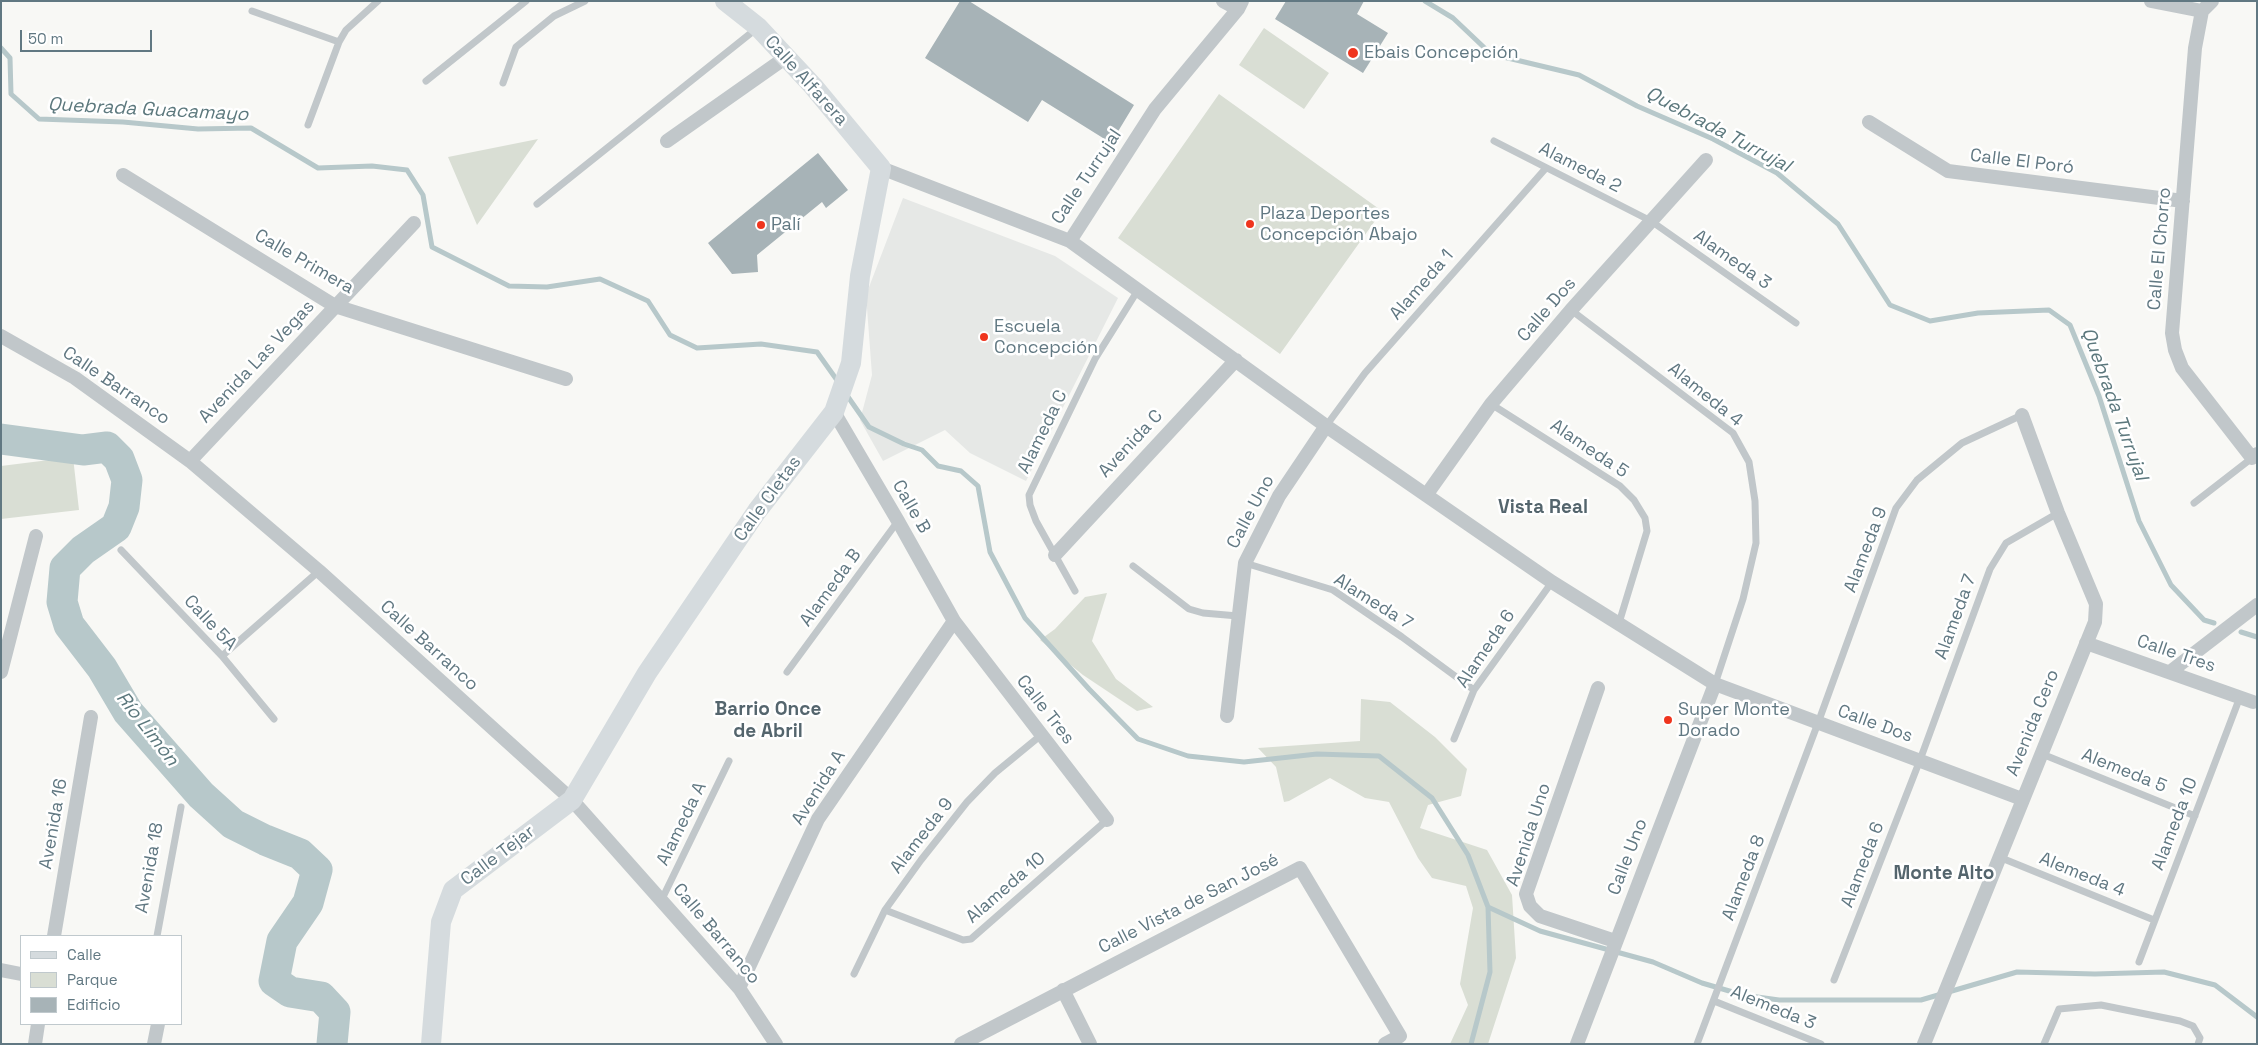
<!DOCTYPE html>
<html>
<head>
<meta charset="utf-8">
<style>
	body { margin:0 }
	#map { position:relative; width:2258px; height:1045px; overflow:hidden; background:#f8f8f5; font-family:"Space Grotesk",sans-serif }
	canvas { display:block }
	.frame { position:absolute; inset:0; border:2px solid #617882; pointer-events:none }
	.legend { position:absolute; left:20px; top:935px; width:162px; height:90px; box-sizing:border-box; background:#fff; border:1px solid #c0c9cd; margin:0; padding:6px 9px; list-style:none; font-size:15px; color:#617882 }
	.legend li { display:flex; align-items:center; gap:10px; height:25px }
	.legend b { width:25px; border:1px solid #c0c9cd }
	.scale { position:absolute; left:20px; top:30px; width:132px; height:22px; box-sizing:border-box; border:2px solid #617882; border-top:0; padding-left:6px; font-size:15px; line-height:18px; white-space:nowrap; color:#617882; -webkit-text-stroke:4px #fff; paint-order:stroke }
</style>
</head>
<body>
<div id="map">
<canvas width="2258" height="1045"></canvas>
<div class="frame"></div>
<ul class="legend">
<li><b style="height:6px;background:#d5dbde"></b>Calle</li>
<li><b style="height:14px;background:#d9ded4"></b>Parque</li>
<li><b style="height:14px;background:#a7b3b7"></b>Edificio</li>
</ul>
<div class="scale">50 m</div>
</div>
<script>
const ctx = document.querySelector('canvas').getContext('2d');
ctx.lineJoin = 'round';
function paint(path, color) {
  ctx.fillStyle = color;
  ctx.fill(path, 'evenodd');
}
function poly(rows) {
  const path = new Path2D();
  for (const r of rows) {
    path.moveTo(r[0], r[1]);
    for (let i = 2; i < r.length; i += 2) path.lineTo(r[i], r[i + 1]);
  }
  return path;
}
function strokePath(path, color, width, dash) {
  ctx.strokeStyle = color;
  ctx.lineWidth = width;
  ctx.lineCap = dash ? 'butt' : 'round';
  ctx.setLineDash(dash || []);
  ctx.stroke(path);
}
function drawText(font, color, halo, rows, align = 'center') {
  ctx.font = font + ' "Space Grotesk",sans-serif';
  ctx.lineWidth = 5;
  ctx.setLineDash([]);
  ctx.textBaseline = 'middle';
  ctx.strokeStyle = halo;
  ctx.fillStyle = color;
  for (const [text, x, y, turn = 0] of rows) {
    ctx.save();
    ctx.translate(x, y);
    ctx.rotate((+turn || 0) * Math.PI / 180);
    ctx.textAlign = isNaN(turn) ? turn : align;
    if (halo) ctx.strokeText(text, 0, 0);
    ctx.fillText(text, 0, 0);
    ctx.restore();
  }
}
paint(poly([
	[903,198,1055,256,1118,298,1026,481,970,453,945,430,883,461,860,420,872,375,866,295]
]), '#e6e8e6');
paint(poly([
	[1264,28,1329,73,1304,109,1239,65],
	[1219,94,1382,211,1280,354,1118,238],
	[538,139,477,225,448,157],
	[73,457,79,510,1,519,1,466],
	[1107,593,1092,641,1116,679,1153,707,1137,711,1083,675,1040,640,1055,629,1085,597],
	[1361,699,1390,702,1435,737,1467,769,1461,796,1428,805,1420,828,1487,850,1512,895,1516,958,1488,1044,1450,1044,1468,1005,1460,984,1473,908,1466,886,1432,878,1418,858,1389,802,1365,798,1330,778,1289,801,1284,802,1276,767,1258,748,1360,741]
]), '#d9ded4');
strokePath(poly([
	[1425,1,1453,18,1491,54,1579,75,1637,106,1713,139,1777,173,1838,224,1890,305,1930,321,1978,313,2049,310,2070,325,2099,396,2139,521,2171,585,2204,620,2214,623],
	[1,48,10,58,11,94,39,119,123,122,198,129,251,128,318,168,372,166,407,170,423,195,432,247,509,286,547,287,600,279,648,301,670,335,697,348,761,344,817,352,839,383],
	[846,394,869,427,904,444,922,450,938,466,961,471,978,486,990,552,1025,618,1089,689,1138,739,1188,756,1244,762,1317,754,1379,756,1432,798,1468,855,1488,907,1490,972,1471,1044],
	[2241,632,2257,637],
	[1488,907,1540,931,1653,962,1702,983,1743,995,1779,1000,1921,1000,2017,972,2095,974,2164,972,2215,985,2257,1017]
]), '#b7c8ca', 5);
strokePath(poly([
	[1,439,83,450,107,447,119,459,127,480,124,507,116,527,83,550,65,568,62,602,69,625,102,668,128,712,201,795,233,824,265,840,300,854,317,870,308,903,282,941,274,981,290,992,321,997,335,1012,332,1044]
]), '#b7c8ca', 31);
paint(poly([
	[960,1,969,1,1134,105,1111,143,1042,100,1028,122,925,58],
	[1286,1,1364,1,1357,14,1388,33,1363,73,1275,19],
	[818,153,848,190,826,208,822,202,757,255,758,272,732,274,708,243]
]), '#a7b3b7');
strokePath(poly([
	[252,11,339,42],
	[426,81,526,1],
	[503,83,516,47,554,16,585,1],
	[308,125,339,42,346,30,378,1],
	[1494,141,1651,221,1796,323],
	[537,204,756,29],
	[1571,310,1733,433,1749,462,1755,501,1756,543,1743,599,1715,684],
	[1491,404,1620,486,1634,500,1645,518,1647,531,1619,623],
	[1326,426,1365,373,1546,168],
	[2194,503,2252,458],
	[121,550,222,656,274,719],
	[1245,563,1333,590,1402,637,1474,690],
	[1133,566,1189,609,1203,613,1238,616],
	[1075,591,1036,521,1030,505,1029,495,1095,359,1138,290],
	[222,656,319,571],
	[787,672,898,521],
	[1454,739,1474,690,1552,582],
	[2042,754,2195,816],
	[1999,857,2154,920],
	[662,899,729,761],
	[885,910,963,940,971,939,1107,820],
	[157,936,181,807],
	[2139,962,2240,697],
	[854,974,885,910,921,860,967,802,995,773,1040,736],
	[1834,980,1920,760,1990,569,2006,543,2058,513],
	[1714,1001,1821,1044],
	[1697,1044,1818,723,1896,508,1917,480,1962,443,2022,415],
	[2044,1044,2059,1009,2101,1005,2180,1021,2193,1026,2200,1038,2198,1044]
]), '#c1c7ca', 7);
strokePath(poly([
	[1223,1,1238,9],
	[2151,1,2202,11,2212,1],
	[2202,11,2195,48,2172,333,2175,350,2182,368,2252,458,2257,454],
	[1869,122,1948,171,2183,201],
	[667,141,785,58],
	[881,168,1070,241,1326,426,1552,582,1715,684,2022,799],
	[123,175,335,306,566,379],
	[1070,241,1155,109,1238,9,1242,1],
	[1,336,75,378,190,461,319,571,572,800,739,988,776,1044],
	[834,412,898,521,954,621,1107,820],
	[190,461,414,223],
	[1427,494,1491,404,1571,310,1706,160],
	[1055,555,1236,360],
	[2086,643,2253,702],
	[1,672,36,536],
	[2170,672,2257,605],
	[1598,688,1526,894,1530,906,1540,916,1615,941],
	[1227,716,1245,563,1279,496,1326,426],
	[54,936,91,717],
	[1,970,21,974],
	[739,988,818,819,954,621],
	[1063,990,1090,1044],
	[35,1044,38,1024],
	[154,1044,158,1024],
	[961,1044,1300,868,1400,1036,1385,1044],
	[1577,1044,1715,684],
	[1924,1044,2095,622,2096,604,2058,513,2022,415]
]), '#c1c7ca', 14);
strokePath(poly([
	[431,1044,441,922,453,890,572,800,647,673,757,511,834,412,851,363,860,276,881,168,813,86,758,27,725,1]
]), '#d5dbde', 20);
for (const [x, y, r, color] of [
	[1353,53,6,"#ef351e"],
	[1250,224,5,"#ef351e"],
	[761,225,5,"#ef351e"],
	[984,337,5,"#ef351e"],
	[1668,720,5,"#ef351e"]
]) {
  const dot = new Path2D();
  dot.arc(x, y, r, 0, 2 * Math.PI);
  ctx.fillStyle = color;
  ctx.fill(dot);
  strokePath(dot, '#fff', 2);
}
drawText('18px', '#617882', '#fff', [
	["Ebais Concepción",1364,53],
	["Plaza Deportes",1260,214],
	["Concepción Abajo",1260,235],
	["Palí",771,225],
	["Escuela",994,327],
	["Concepción",994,348],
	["Super Monte",1678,710],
	["Dorado",1678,731]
], 'left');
drawText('18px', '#617882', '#fff', [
	["Calle Alfarera",806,81,48],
	["Calle El Poró",2022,162,7],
	["Alameda 2",1580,168,27],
	["Calle Turrujal",1087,177,-56],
	["Calle El Chorro",2160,249,-85],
	["Alameda 3",1732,260,35],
	["Calle Primera",304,262,30],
	["Alameda 1",1422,285,-49],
	["Calle Dos",1547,310,-49],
	["Avenida Las Vegas",257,362,-47],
	["Calle Barranco",116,386,34],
	["Alameda 4",1705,395,39],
	["Alameda C",1043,432,-64],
	["Avenida C",1131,444,-47],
	["Alameda 5",1589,449,34],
	["Calle Cletas",768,499,-54],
	["Calle B",911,507,60],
	["Calle Uno",1251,512,-62],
	["Alameda 9",1866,550,-69],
	["Alameda B",831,588,-54],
	["Alameda 7",1373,602,32],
	["Alameda 7",1956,617,-70],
	["Calle 5A",210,623,47],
	["Calle Barranco",429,646,42],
	["Alameda 6",1486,649,-56],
	["Calle Tres",2176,654,19],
	["Calle Tres",1045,710,52],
	["Avenida Cero",2033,723,-68],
	["Calle Dos",1875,724,20],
	["Alemeda 5",2124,771,22],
	["Avenida A",819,788,-58],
	["Avenida 16",54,824,-80],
	["Alameda A",682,824,-64],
	["Alameda 10",2175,824,-69],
	["Avenida Uno",1529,835,-72],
	["Alameda 9",922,836,-52],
	["Calle Tejar",498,856,-37],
	["Calle Uno",1628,857,-69],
	["Alameda 6",1863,865,-69],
	["Avenida 18",150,868,-80],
	["Alemeda 4",2082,875,22],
	["Alameda 8",1744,878,-69],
	["Alameda 10",1006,888,-41],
	["Calle Vista de San José",1189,904,-27],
	["Calle Barranco",716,934,50],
	["Alemeda 3",1773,1008,22]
]);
drawText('italic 19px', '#5c787d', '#fff', [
	["Quebrada Guacamayo",148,110,3],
	["Quebrada Turrujal",1718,130,28],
	["Quebrada Turrujal",2114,404,70],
	["Río Limón",147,729,52]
]);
drawText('bold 19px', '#54656d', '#fff', [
	["Vista Real",1543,508],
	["Barrio Once",768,710],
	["de Abril",768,732],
	["Monte Alto",1944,874]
]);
</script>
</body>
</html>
